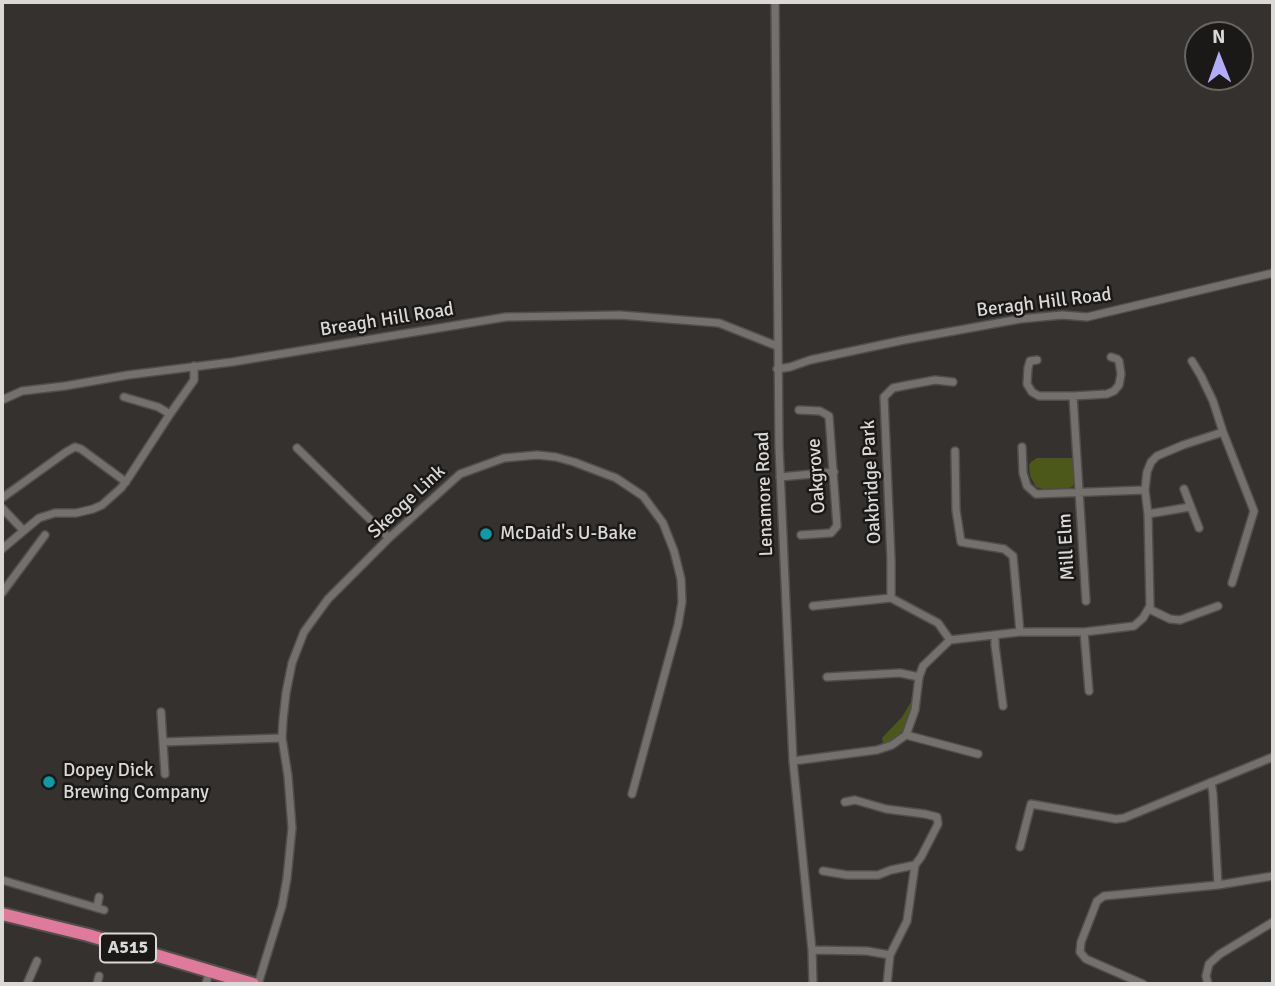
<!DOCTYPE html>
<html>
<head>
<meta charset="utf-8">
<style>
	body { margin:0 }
	#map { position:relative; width:1275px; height:986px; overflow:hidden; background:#34312f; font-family:Signika,sans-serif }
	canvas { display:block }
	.frame { position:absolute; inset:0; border:4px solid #dbd9d8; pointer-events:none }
	.north { position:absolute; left:1184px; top:21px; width:70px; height:70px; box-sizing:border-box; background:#1a1918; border:2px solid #676665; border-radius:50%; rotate:359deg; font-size:19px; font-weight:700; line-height:28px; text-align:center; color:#dbd9d8 }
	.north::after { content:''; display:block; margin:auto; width:24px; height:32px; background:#b3acf9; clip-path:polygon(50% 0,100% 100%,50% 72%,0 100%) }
</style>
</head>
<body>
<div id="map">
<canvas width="1275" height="986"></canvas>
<div class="frame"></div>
<div class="north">N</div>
</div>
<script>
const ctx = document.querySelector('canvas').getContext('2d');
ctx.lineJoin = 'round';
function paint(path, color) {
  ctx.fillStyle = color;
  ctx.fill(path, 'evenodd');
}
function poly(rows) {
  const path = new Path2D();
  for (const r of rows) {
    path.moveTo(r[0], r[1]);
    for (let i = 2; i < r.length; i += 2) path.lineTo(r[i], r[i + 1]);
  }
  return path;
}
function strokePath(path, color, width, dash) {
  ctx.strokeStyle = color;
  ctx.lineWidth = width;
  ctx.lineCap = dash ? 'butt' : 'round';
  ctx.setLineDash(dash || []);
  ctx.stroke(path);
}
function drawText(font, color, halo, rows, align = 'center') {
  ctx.font = font + ' Signika,sans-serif';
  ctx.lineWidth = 5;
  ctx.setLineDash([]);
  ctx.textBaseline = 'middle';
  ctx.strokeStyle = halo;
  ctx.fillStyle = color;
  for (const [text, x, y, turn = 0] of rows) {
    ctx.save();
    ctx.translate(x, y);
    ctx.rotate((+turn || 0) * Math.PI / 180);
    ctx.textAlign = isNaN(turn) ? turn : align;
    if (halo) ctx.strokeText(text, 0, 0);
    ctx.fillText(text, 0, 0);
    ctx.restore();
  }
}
paint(poly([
	[1037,458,1073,458,1075,482,1073,486,1069,488,1043,489,1036,487,1030,476,1029,465,1031,462],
	[911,702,912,704,911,715,905,729,891,741,883,744,882,738,902,717]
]), '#4c571a');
const minor = poly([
	[775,2,779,447,793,761,812,950,813,984],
	[1037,360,1030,361,1028,368,1027,384,1032,392,1039,396,1073,396,1107,394,1114,391,1119,385,1121,374,1119,361,1117,359,1111,357],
	[1192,361,1201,376,1213,401,1223,432,1254,511,1232,583],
	[777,369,790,367,810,360,904,340,1020,319,1062,315,1087,317,1273,273],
	[1073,396,1086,601],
	[124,397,158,407,170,414],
	[2,400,22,391,65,386,128,375,232,362,506,317,620,315,719,323,777,346],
	[799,410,820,411,829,416,837,526,831,533,801,535],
	[1022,447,1023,473,1027,486,1036,494,1145,490],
	[297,448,389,538],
	[955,451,956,510,961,542,1004,549,1013,556,1020,632],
	[780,477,834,472],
	[1184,489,1199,528],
	[2,498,66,452,75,447,81,449,126,482],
	[2,508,23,530],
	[1148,514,1190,507],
	[2,549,39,518,55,513,76,513,93,509,102,505,121,488,129,477,170,414,194,380,194,366],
	[2,593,45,535],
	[813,606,891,598],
	[1149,609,1170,619,1180,620,1218,606],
	[1084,632,1089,691],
	[995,635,995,645,1003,706],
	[950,640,938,623,891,598,891,559,884,397,893,388,908,385,935,380,953,382],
	[827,677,900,673,919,677],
	[161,712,165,774],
	[906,735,978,754],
	[163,742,282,738],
	[793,761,877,750,892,745,906,735,915,710,919,677,923,666,950,640,1020,632,1084,632,1134,626,1143,618,1150,606,1148,514,1145,490,1147,472,1151,462,1157,456,1183,445,1223,432],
	[1211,782,1213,794,1218,885],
	[1020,847,1031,804,1116,819,1124,818,1273,757],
	[823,871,847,875,878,875,891,870,915,865],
	[2,880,104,910],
	[97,908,99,897],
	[812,950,867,951,890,955,907,921,915,865,921,857,938,824,937,817,925,814,886,809,855,800,845,802],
	[27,984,37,961],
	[97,984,99,976],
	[206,984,209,972],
	[258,984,282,906,287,878,292,828,288,776,282,738,283,720,286,693,292,663,304,632,328,599,389,538,460,474,504,458,537,455,556,457,574,462,616,478,643,496,663,523,674,551,681,579,682,602,678,625,632,794],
	[887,984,890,955],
	[1143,984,1086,959,1080,952,1081,942,1097,901,1104,896,1218,885,1273,876],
	[1208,984,1206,976,1209,964,1220,954,1273,922]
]);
const trunk = poly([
	[2,914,88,935,253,984]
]);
strokePath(minor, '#514f4d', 10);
strokePath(trunk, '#514f4d', 16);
strokePath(minor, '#74706e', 7);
strokePath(trunk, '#e07a9c', 12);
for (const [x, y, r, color] of [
	[486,534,7,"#0f9aa8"],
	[49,782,7,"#0f9aa8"]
]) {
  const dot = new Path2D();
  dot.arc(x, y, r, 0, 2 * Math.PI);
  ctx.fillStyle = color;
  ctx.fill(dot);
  strokePath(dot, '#1a1918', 2.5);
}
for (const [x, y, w] of [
	[128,948,56]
]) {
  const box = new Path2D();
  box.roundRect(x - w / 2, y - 14.5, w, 29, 5);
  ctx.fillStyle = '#1a1918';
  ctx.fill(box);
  strokePath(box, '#dbd9d8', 2);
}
drawText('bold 18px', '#dbd9d8', null, [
	["A515",128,948]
]);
drawText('19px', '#dbd9d8', '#1a1918', [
	["Beragh Hill Road",1044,303,-7],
	["Breagh Hill Road",387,320,-9],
	["Oakgrove",817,476,-94],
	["Oakbridge Park",872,482,-93],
	["Lenamore Road",765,494,-92],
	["Skeoge Link",407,502,-43],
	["Mill Elm",1067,547,-93]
]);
drawText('19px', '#dbd9d8', '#1a1918', [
	["McDaid's U-Bake",500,534],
	["Dopey Dick",63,771],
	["Brewing Company",63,793]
], 'left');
</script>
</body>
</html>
